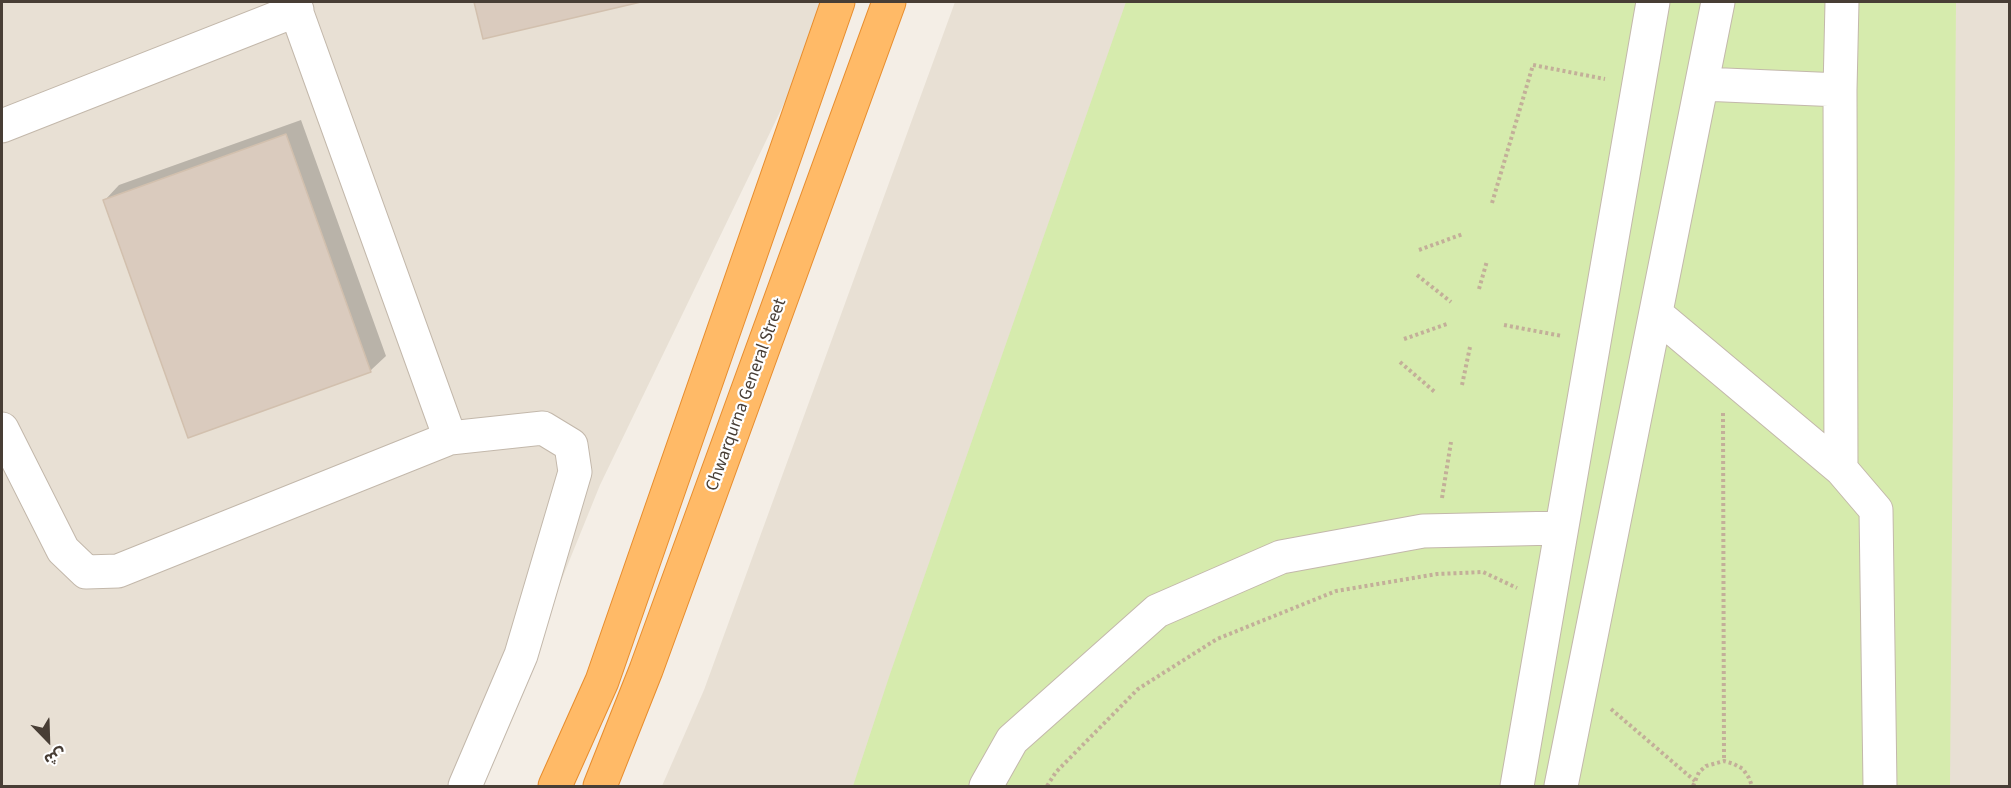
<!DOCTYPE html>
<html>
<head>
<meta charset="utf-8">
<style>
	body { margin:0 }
	#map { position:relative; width:2011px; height:788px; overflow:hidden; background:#f4eee6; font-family:"Source Sans 3","Noto Sans Arabic",sans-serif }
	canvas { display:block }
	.frame { position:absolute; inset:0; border:3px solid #483e35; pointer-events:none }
	.north { position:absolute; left:18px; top:710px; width:60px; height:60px; -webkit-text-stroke:4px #fff; paint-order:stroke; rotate:157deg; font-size:16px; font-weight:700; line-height:24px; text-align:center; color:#483e35 }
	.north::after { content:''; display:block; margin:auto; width:21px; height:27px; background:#483e35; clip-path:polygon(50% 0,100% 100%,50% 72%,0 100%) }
</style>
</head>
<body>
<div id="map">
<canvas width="2011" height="788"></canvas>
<div class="frame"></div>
<div class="north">ش</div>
</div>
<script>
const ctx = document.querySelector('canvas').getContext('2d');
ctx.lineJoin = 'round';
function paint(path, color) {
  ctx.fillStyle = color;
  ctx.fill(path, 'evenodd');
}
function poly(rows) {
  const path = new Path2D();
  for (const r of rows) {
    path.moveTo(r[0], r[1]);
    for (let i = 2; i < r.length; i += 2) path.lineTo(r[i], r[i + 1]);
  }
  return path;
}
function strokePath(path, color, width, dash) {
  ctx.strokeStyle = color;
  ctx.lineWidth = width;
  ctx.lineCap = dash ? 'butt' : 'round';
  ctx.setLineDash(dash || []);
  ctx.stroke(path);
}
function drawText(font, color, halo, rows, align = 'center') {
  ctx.font = font + ' "Source Sans 3",sans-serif';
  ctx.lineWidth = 4.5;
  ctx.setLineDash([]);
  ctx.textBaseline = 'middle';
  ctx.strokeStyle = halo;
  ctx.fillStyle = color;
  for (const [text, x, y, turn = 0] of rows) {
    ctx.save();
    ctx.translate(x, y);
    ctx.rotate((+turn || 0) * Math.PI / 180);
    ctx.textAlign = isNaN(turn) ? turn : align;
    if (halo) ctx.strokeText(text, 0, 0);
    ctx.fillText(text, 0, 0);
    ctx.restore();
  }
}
paint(poly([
	[2,2,833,2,600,485,478,786,2,786],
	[955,2,2009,2,2009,786,662,786,704,690]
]), '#e8e0d4');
paint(poly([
	[1126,2,1956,2,1950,786,853,786,890,674]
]), '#d6ebad');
paint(poly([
	[476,2,634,2,484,37],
	[301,120,386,356,371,370,189,436,105,200,119,185]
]), '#0003');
const building = poly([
	[474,2,641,2,483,39,474,2],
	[286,134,371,372,188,438,103,200,286,134]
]);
paint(building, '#dacbbe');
strokePath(building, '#d2c0ae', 1.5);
const street = poly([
	[293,2,450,438],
	[1702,84,1840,90,1842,2],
	[1840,90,1841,469],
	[2,126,297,10],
	[1656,314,1841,469,1876,510,1880,786],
	[2,429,63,550,86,572,118,571,450,438,543,428,571,445,575,472,521,655,465,786],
	[986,786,1012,740,1157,611,1281,557,1423,531,1560,528],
	[1517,786,1653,2],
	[1561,786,1718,2]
]);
const highway = poly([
	[555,786,602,681,838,2],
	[600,786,646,670,889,2]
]);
strokePath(street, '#c3b8ab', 35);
strokePath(highway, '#e78d2e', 35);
strokePath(poly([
	[1492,203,1533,65,1605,79],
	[1419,250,1463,234],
	[1417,275,1451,302],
	[1479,289,1487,261],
	[1504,325,1562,336],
	[1404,339,1447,324],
	[1400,362,1436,393],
	[1462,385,1470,347],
	[1723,413,1724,761],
	[1442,498,1451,442],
	[1611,709,1695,781],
	[1047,786,1056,772,1138,689,1217,639,1336,591,1437,574,1483,572,1517,588],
	[1693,786,1699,772,1706,766,1724,761,1734,764,1743,769,1749,778,1752,786]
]), '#c3af99', 4, [3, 3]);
strokePath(street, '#fff', 33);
strokePath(highway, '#ffba67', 33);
drawText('18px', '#483e35', '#fff', [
	["Chwarqurna General Street",747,395,-70]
]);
</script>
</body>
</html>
